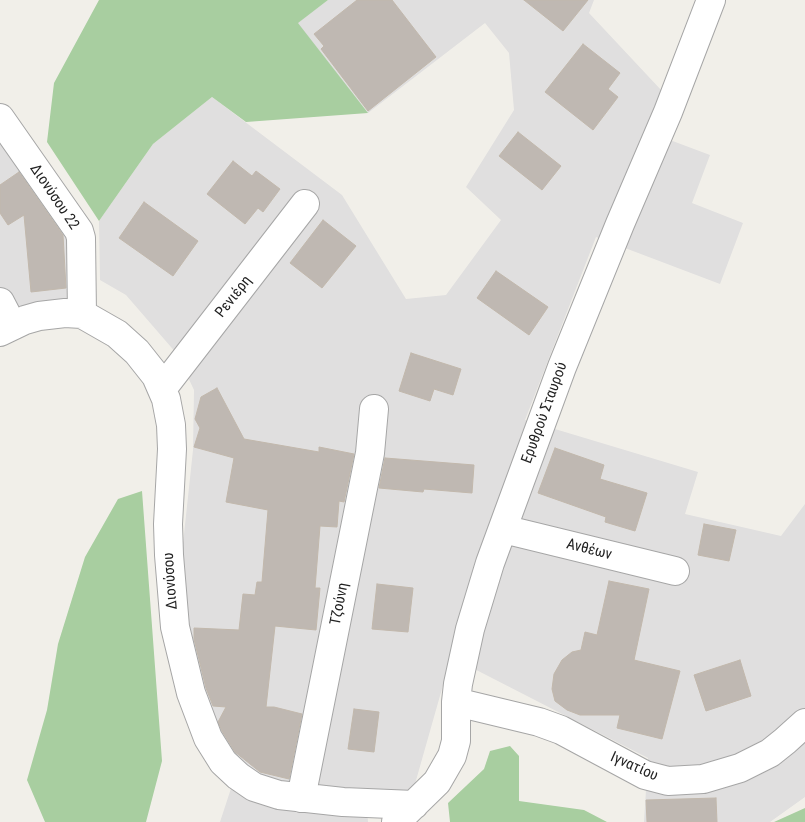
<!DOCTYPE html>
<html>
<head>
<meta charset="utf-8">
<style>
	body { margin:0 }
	canvas { display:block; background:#f1efe9 }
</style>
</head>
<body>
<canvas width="805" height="822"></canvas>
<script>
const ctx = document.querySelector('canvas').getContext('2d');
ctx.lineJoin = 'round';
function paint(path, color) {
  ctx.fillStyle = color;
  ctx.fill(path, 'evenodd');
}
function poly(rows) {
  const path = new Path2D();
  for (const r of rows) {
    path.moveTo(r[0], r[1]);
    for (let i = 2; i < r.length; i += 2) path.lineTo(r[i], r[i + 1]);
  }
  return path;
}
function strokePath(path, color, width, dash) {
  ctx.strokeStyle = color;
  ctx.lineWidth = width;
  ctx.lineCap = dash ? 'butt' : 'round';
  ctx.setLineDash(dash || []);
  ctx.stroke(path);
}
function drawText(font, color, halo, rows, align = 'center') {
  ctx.font = font + ' "Roboto Condensed",sans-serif';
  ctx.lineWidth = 4;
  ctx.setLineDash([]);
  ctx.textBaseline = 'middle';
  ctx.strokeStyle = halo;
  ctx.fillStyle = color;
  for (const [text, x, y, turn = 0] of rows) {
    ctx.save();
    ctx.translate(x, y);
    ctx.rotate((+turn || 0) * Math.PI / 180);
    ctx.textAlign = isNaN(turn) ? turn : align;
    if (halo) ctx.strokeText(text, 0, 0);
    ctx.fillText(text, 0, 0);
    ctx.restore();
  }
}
paint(poly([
	[328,0,594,0,589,13,662,91,646,131,710,155,692,203,743,223,720,284,596,237,525,420,698,472,685,514,781,536,805,504,805,797,770,822,644,822,648,758,451,657,411,798,366,798,368,822,220,822,239,764,205,709,184,604,182,553,193,450,194,390,177,354,126,295,100,280,99,221,153,144,212,97,342,195,406,299,446,295,501,220,466,187,514,110,509,53,485,23,368,113,297,23],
	[0,131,73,235,73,303,0,322]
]), '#e0dfdf');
paint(poly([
	[99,0,328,0,298,23,368,113,246,122,212,97,153,144,99,221,47,142,54,83],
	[142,491,162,761,146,822,45,822,27,780,47,710,58,644,85,557,118,499],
	[510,746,519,756,519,801,584,810,607,822,450,822,448,803,484,769,490,751],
	[805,808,805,822,774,822]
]), '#a8cea0');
const building = poly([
	[357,0,392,0,436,57,368,111,321,49,324,46,314,34,357,0],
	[524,0,588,0,563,31,524,0],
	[583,44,620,73,608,89,618,97,593,130,545,92,583,44],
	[518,132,561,166,542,190,499,156,518,132],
	[233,161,252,176,256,171,280,189,263,212,258,208,245,224,207,194,233,161],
	[19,172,63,235,66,288,31,292,24,215,8,225,0,213,0,185,19,172],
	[144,202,198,241,173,276,119,238,144,202],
	[323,220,356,246,322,288,290,263,323,220],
	[496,271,548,307,529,335,477,298,496,271],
	[411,353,461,369,453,395,434,389,430,401,399,391,411,353],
	[217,388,244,439,319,452,319,447,354,454,344,502,339,501,337,527,320,526,315,588,320,588,316,630,275,626,266,707,274,707,302,714,289,779,260,772,235,752,222,731,218,722,226,707,213,706,206,688,194,639,194,628,239,630,243,594,255,595,257,582,262,582,268,510,226,502,234,458,194,447,200,428,195,419,201,397,217,388],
	[555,448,604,465,600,479,647,493,635,531,605,522,606,517,538,493,555,448],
	[385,458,474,465,472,493,424,489,423,492,379,488,385,458],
	[704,524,736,530,729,561,698,555,704,524],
	[609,581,649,589,634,660,680,671,662,739,617,728,620,715,580,715,567,710,555,701,552,689,554,674,562,660,572,652,581,650,585,632,597,635,609,581],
	[377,584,413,588,408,632,372,629,377,584],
	[740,660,751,696,706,711,694,675,740,660],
	[354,709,379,712,374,752,348,749,354,709],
	[716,798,717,822,647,822,646,800,716,798]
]);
paint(building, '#bfb8b2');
strokePath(building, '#c2b8ac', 1);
const minor = poly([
	[0,118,79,231,81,238,82,314],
	[0,302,12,325],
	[0,332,25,320,39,316,65,313,82,314,117,334,137,352,156,376,166,399,171,425,172,449,168,524,169,555,175,627,191,693,208,738,223,762,238,776,254,787,279,795,343,802,414,805],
	[162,389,305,204],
	[503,529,675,571],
	[456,702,539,722,561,730,645,775,668,781,703,779,740,768,770,753,785,741,805,723],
	[301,798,370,453,374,409],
	[396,822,437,782,452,756,456,741,456,702,458,684,470,629,490,563,562,367,620,224,668,112,711,0]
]);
strokePath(minor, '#a6a6a6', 30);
strokePath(minor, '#fff', 28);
drawText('15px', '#222', '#fff', [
	["Διονύσου 22",54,197,56],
	["Ρενιέρη",234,297,-52],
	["Ερυθρού Σταυρού",545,413,-70],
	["Ανθέων",589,550,14],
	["Διονύσου",171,581,-94],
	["Τζούνη",340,604,-79],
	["Ιγνατίου",634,767,24]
]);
</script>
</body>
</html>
